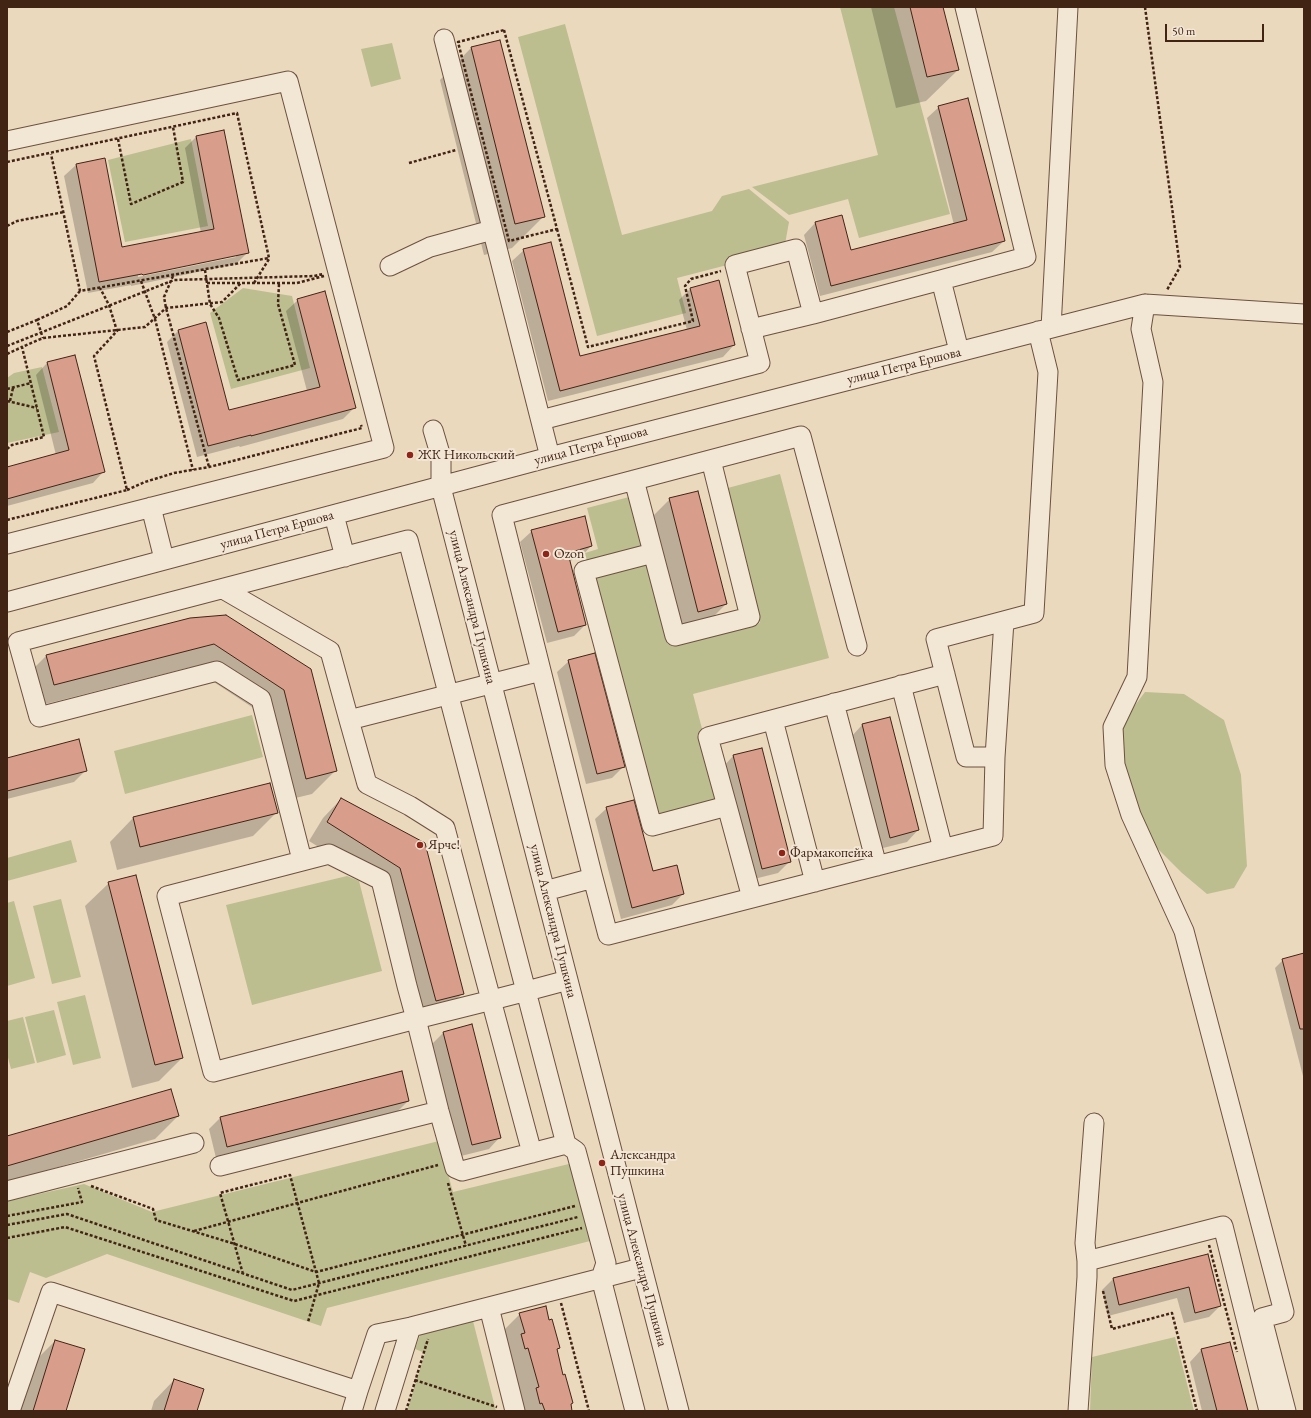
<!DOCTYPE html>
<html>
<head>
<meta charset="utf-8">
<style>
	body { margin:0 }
	#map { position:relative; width:1311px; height:1418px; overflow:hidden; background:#ebd9be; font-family:"EB Garamond",serif }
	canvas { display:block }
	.frame { position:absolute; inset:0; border:8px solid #422415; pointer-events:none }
	.scale { position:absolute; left:1165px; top:24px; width:99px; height:18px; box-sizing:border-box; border:2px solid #422415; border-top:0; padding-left:5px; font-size:12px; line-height:14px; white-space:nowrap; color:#422415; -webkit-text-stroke:3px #f2e6d5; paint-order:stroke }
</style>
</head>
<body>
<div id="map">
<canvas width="1311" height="1418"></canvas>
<div class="frame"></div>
<div class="scale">50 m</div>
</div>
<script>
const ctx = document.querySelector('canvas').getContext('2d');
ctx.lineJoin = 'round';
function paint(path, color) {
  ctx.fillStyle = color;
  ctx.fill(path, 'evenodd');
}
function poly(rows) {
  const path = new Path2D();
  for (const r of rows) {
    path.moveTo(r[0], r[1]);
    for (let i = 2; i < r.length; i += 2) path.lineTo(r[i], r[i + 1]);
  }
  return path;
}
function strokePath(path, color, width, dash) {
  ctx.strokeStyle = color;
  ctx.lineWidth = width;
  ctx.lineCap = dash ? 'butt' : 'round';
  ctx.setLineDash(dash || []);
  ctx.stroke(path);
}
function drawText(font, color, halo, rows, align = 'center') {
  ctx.font = font + ' "EB Garamond",serif';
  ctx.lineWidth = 4;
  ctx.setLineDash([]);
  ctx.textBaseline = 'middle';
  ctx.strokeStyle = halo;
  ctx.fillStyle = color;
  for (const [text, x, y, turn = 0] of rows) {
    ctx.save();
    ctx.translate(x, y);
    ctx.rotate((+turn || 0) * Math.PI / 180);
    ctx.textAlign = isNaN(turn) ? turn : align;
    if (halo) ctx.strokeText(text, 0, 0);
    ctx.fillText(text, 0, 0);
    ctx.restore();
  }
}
paint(poly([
	[840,7,894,7,950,214,859,238,848,199,789,215,752,187,878,155],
	[565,24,622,235,712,211,722,196,749,189,789,222,785,244,731,264,677,278,686,313,597,336,518,37],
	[392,43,401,79,371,87,361,49],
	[191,139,208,226,125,242,108,160],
	[243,288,292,296,310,368,231,389,210,313],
	[42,367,59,432,7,443,7,378,14,373],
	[780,474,829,658,693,694,721,802,655,820,585,553,598,549,587,508,633,496,673,646,760,623,724,489],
	[1145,692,1184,694,1224,720,1241,775,1247,866,1234,888,1207,894,1182,873,1151,842,1128,780,1117,729],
	[252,715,263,757,125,794,114,751],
	[71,840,77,862,7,881,7,858],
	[347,876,359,881,382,971,252,1005,226,905],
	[61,899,81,977,52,984,33,906],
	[14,901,35,978,7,986,7,903],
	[85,995,101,1058,73,1065,57,1002],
	[54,1010,66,1055,37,1063,25,1017],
	[23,1017,35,1063,11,1069,7,1054,7,1021],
	[439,1141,453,1192,573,1163,594,1240,327,1308,321,1326,107,1254,46,1278,30,1272,19,1303,7,1299,7,1201,84,1184,152,1212],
	[473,1321,496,1411,407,1411,425,1353,415,1349,420,1335],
	[1175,1337,1194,1411,1090,1411,1092,1357]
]), '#bcbe8f');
paint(poly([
	[871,7,942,7,958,70,926,101,896,108],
	[499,41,544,216,512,248,484,255,440,80,471,48],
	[939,107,1004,241,992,252,820,296,804,235,815,223,850,252,954,225,927,118],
	[224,131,248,252,236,264,131,286,131,285,88,293,64,176,76,165,104,159,121,249,201,233,185,148,196,137],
	[236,255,236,257,138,277,138,275],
	[524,250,580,358,687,330,679,300,690,289,734,345,723,357,548,401,512,261],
	[298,300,355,407,343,419,240,447,239,446,197,457,167,342,178,331,205,324,228,412,307,391,286,311],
	[74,356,104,471,93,483,7,506,7,468,56,455,36,375,47,363],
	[670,499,726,604,694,636,667,643,638,531],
	[532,531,591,546,580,558,569,561,585,625,574,636,547,643,520,542],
	[190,619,310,670,335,771,312,794,283,801,261,713,191,667,30,708,23,679,46,656],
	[569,661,624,766,612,778,586,784,557,672],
	[890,718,918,830,907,842,879,849,851,737,862,725],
	[733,756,790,861,778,873,750,880,722,768],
	[7,759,86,770,74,782,7,799],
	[270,784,277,812,253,836,117,870,110,842,133,818],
	[341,799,424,844,463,993,444,1012,417,1019,382,886,309,841,323,818],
	[607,808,653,873,683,894,672,905,621,919,595,819],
	[109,883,182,1058,159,1081,132,1088,85,906],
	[1304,955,1304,1080,1275,968,1283,960],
	[444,1032,500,1137,489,1149,461,1156,432,1044],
	[401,1072,408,1101,397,1112,216,1158,209,1129,220,1118],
	[178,1116,155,1139,7,1182,7,1137],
	[1207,1255,1220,1306,1209,1317,1184,1323,1177,1298,1108,1316,1102,1290,1113,1279],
	[520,1314,548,1321,558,1348,556,1351,571,1411,514,1411,497,1337],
	[55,1341,65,1411,18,1411,32,1364],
	[1229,1343,1247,1411,1202,1411,1190,1362,1201,1350],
	[174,1380,196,1411,151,1411,154,1401]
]), '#0003');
const building = poly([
	[910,7,943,7,959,70,927,77,910,7],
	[500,40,545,217,515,224,471,47,500,40],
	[968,98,1005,241,831,286,815,222,842,215,851,250,967,220,938,106,968,98],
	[224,130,249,253,143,275,142,274,99,282,76,164,105,158,122,247,214,229,196,136,224,130],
	[551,242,580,356,700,326,690,288,719,280,735,345,560,391,523,249,551,242],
	[325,291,356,408,251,436,251,435,208,446,178,330,206,322,229,410,320,387,297,299,325,291],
	[75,355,105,472,7,499,7,467,69,450,47,362,75,355],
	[698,491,727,604,698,612,669,498,698,491],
	[585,516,592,546,568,553,586,625,558,632,531,530,585,516],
	[226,615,311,669,337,771,306,779,284,690,214,644,54,685,46,655,190,618,226,615],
	[595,653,625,767,597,774,568,660,595,653],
	[890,717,919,830,890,838,862,724,890,717],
	[79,739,87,771,7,791,7,758,79,739],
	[762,748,791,862,762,869,733,755,762,748],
	[270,783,278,813,140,847,133,817,270,783],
	[341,798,425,843,464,994,436,1001,400,868,327,822,341,798],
	[634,800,653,871,677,865,684,894,632,908,606,807,634,800],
	[136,875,183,1058,155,1065,108,882,136,875],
	[1304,953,1304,1029,1300,1029,1282,959,1304,953],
	[472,1024,501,1138,472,1145,443,1032,472,1024],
	[402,1071,409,1101,227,1147,220,1117,402,1071],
	[171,1089,179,1116,7,1166,7,1136,171,1089],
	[1208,1254,1221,1306,1195,1313,1189,1287,1119,1305,1113,1278,1208,1254],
	[546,1306,549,1320,552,1319,560,1348,557,1349,563,1375,565,1374,573,1403,571,1404,572,1411,545,1411,542,1403,540,1404,536,1388,539,1387,528,1348,525,1349,521,1334,525,1333,519,1313,546,1306],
	[55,1340,85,1349,66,1411,33,1411,55,1340],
	[1230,1342,1248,1411,1217,1411,1201,1349,1230,1342],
	[174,1379,204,1389,197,1411,164,1411,174,1379]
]);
paint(building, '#d99d8b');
strokePath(building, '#422415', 1);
const minor = poly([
	[444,39,550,457],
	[7,141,288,81,384,448,7,544],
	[390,266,430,247,492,230],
	[941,280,1026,257,965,7],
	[1145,304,1141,329,1153,382,1137,677,1113,727,1115,765,1131,815,1184,931,1284,1312,1262,1318,1286,1411],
	[1051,328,1068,7],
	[751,329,813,314],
	[541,420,760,363,735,265,796,249,813,314,941,280,959,351],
	[433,430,441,457,441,487,679,1411],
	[634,480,675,636,750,617,711,460],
	[151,507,164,559],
	[334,515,345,557],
	[653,553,584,571,652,826,727,806,708,737,945,674],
	[223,589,330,651,349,720,541,671],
	[7,602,550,457,1145,304,1304,314],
	[901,685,943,849],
	[834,703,877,866],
	[349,720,367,784,410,806,445,828,532,1153],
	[773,720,815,882],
	[995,757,966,757,936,639,1004,621],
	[727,806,752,898],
	[302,860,261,699,217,671,39,717,18,642,408,540,566,1144,576,1151,606,1263,601,1278,635,1411],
	[593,878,608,935,993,836,995,757,1004,621,1034,613,1048,372,1038,331],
	[545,891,593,878,502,515,801,436,857,646],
	[566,1144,462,1171,455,1168,439,1111,416,1019,407,986,381,880,329,854,167,896,213,1072,416,1019,492,1000,527,991,568,980],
	[220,1166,439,1111],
	[7,1191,194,1143],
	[1087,1261,1223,1226,1269,1411],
	[489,1307,641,1268],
	[10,1411,51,1292,358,1391,377,1334,411,1327,489,1307,515,1411],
	[352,1411,358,1391],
	[385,1411,411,1327],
	[1078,1411,1087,1277,1087,1261,1085,1243,1094,1123]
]);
strokePath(minor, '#6c513f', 21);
strokePath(poly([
	[1145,7,1180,267,1167,290],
	[504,30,557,229,509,241,458,42,504,30],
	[118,139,131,204,183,182,173,127],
	[7,162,237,113,269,258,80,291,51,154],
	[409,163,456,150],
	[7,226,17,221,64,212],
	[557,229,588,347,693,321,685,286,691,279,721,271],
	[205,270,210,304,219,318,238,380,295,365,278,304,279,284],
	[173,276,164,297,166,308,209,467],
	[141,281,155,319,193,470],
	[207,283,241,283],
	[254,283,269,259],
	[37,320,67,306,80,291],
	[7,332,37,320,43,338],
	[7,346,174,280,314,276,323,274],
	[7,354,22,347],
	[7,389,31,383],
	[7,401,37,408],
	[10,401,13,388],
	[7,449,12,445,44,437,22,347,43,338,145,327,166,308,222,302,241,283,297,283,324,276],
	[127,490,145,482,174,473,209,467,362,428,361,425],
	[7,520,127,490,94,356,117,331,109,305,100,288],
	[448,1183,466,1246],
	[91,1186,153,1209,156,1220,235,1244,316,1272,575,1206],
	[7,1216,82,1202,78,1188],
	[7,1225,67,1214,292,1290,578,1217],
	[194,1231,438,1165],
	[7,1238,65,1227,294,1301,582,1228],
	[1209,1245,1237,1352],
	[243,1274,220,1193,290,1175,319,1283,308,1322],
	[1103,1291,1112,1329,1172,1313,1197,1411],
	[561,1303,589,1411],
	[415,1380,497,1407],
	[406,1411,428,1339]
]), '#422415', 2.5, [3, 2]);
strokePath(minor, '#f2e6d5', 19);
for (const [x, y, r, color] of [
	[410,455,4,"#8f2418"],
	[546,554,4,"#8f2418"],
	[420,845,4,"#8f2418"],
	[782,853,4,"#8f2418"],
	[602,1163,4,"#8f2418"]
]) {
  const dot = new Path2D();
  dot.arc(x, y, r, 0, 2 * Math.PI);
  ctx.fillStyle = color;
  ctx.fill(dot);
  strokePath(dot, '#f2e6d5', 1.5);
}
drawText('14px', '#422415', '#f2e6d5', [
	["улица Петра Ершова",904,366,-14],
	["улица Петра Ершова",591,446,-15],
	["улица Петра Ершова",277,530,-15],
	["улица Александра Пушкина",472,607,76],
	["улица Александра Пушкина",553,921,76],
	["улица Александра Пушкина",642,1270,75]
]);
drawText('14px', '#422415', '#f2e6d5', [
	["ЖК Никольский",418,455],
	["Ozon",554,554],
	["Ярче!",428,845],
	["Фармакопейка",790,853],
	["Александра",610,1155],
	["Пушкина",610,1171]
], 'left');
</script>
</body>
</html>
